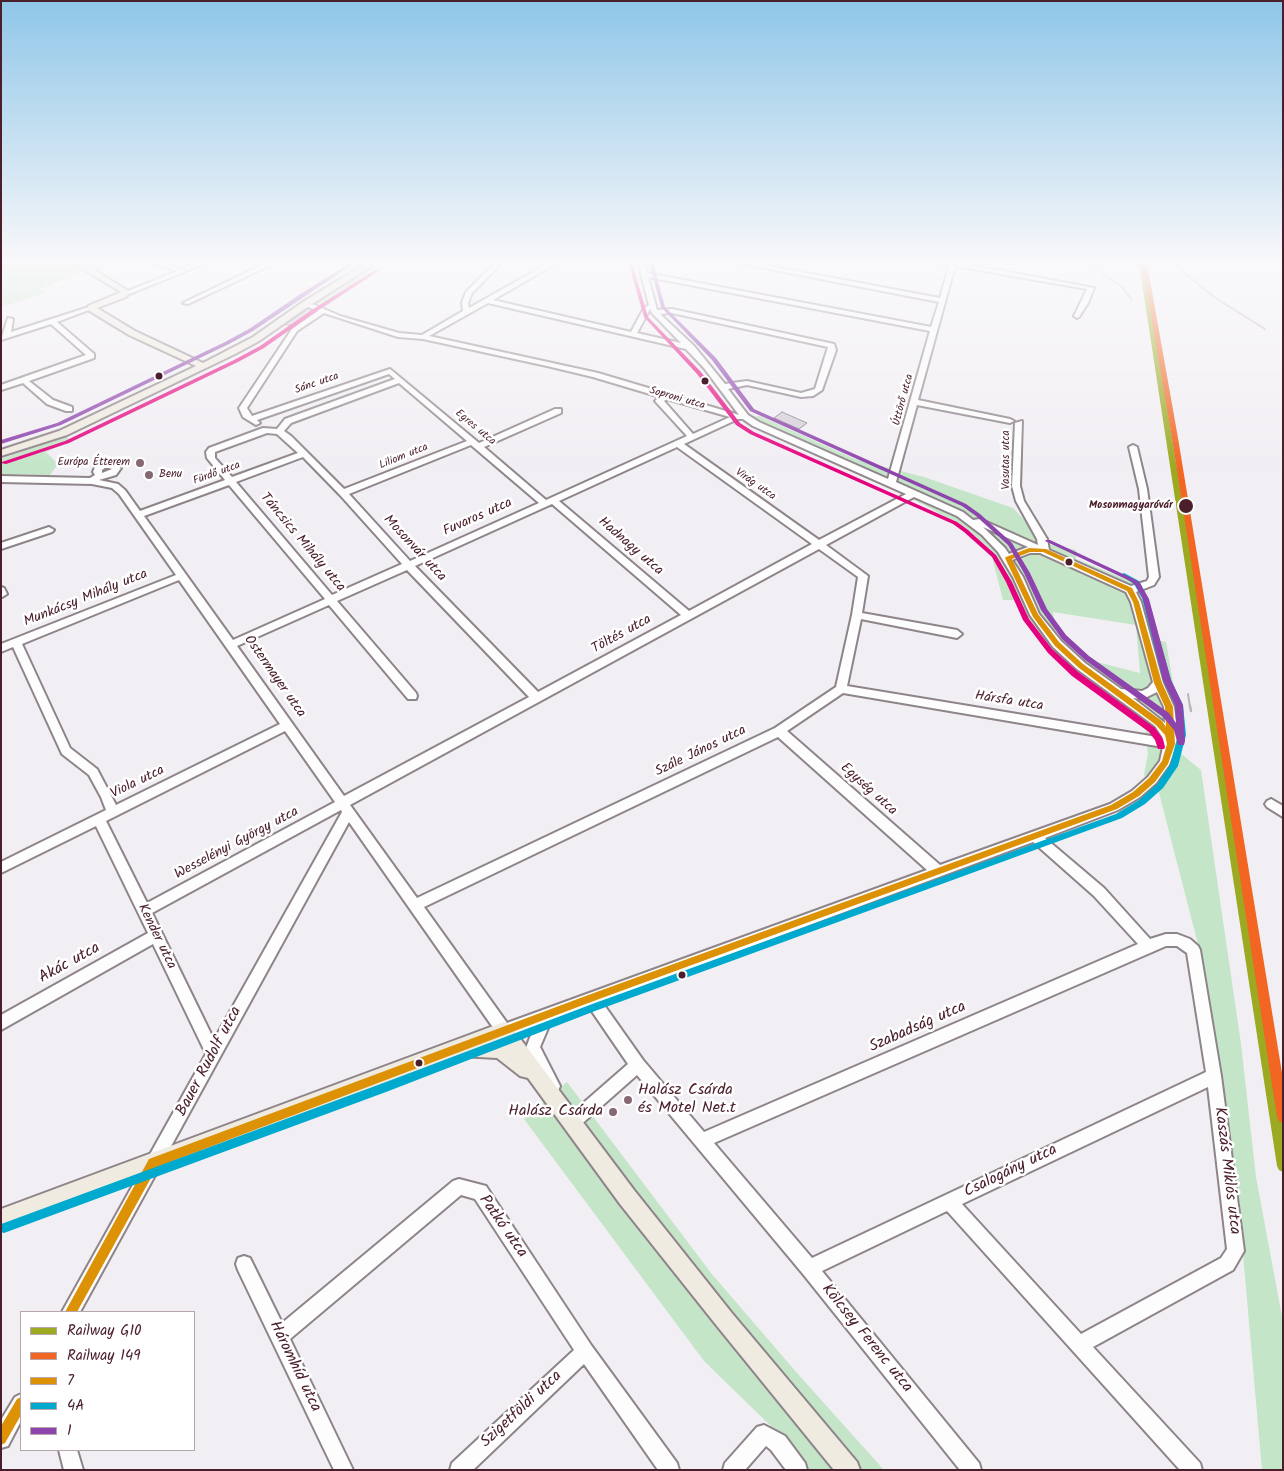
<!DOCTYPE html>
<html>
<head>
<meta charset="utf-8">
<style>
	body { margin:0 }
	#map { position:relative; width:1284px; height:1471px; overflow:hidden; background:#f2eff4; font-family:Kalam,sans-serif }
	canvas { display:block }
	.frame { position:absolute; inset:0; border:2px solid #4a1f2b; pointer-events:none }
	.legend { position:absolute; left:20px; top:1311px; width:175px; height:140px; box-sizing:border-box; background:#fff; border:1px solid #b7a5aa; margin:0; padding:6px 9px; list-style:none; font-size:15px; color:#4a1f2b }
	.legend li { display:flex; align-items:center; gap:10px; height:25px }
	.legend b { width:25px; border:1px solid #b7a5aa }
</style>
</head>
<body>
<div id="map">
<canvas width="1284" height="1471"></canvas>
<div class="frame"></div>
<ul class="legend">
<li><b style="height:6px;background:#9ca921"></b>Railway G10</li>
<li><b style="height:6px;background:#f26522"></b>Railway 149</li>
<li><b style="height:6px;background:#dd9206"></b>7</li>
<li><b style="height:6px;background:#00a9ce"></b>4A</li>
<li><b style="height:6px;background:#8e44ad"></b>1</li>
</ul>
</div>
<script>
const ctx = document.querySelector('canvas').getContext('2d');
ctx.lineJoin = 'round';
function paint(path, color) {
  ctx.fillStyle = color;
  ctx.fill(path, 'evenodd');
}
function poly(rows) {
  const path = new Path2D();
  for (const r of rows) {
    path.moveTo(r[0], r[1]);
    for (let i = 2; i < r.length; i += 2) path.lineTo(r[i], r[i + 1]);
  }
  return path;
}
function strokePath(path, color, width, dash) {
  ctx.strokeStyle = color;
  ctx.lineWidth = width;
  ctx.lineCap = dash ? 'butt' : 'round';
  ctx.setLineDash(dash || []);
  ctx.stroke(path);
}
function drawText(font, color, halo, rows, align = 'center') {
  ctx.font = font + ' Kalam,sans-serif';
  ctx.lineWidth = 5;
  ctx.setLineDash([]);
  ctx.textBaseline = 'middle';
  ctx.strokeStyle = halo;
  ctx.fillStyle = color;
  for (const [text, x, y, turn = 0] of rows) {
    ctx.save();
    ctx.translate(x, y);
    ctx.rotate((+turn || 0) * Math.PI / 180);
    ctx.textAlign = isNaN(turn) ? turn : align;
    if (halo) ctx.strokeText(text, 0, 0);
    ctx.fillText(text, 0, 0);
    ctx.restore();
  }
}
paint(poly([
	[1,263,71,263,83,272,40,289,46,293,1,307],
	[365,272,373,274,325,307,314,301],
	[760,416,855,459,924,477,1013,508,1034,530,1036,541,1076,550,1076,559,1135,583,1152,639,1166,642,1183,741,1179,752,1201,770,1241,1044,1256,1177,1283,1322,1283,1470,1262,1470,1243,1254,1199,948,1158,789,1144,775,1148,754,1145,725,1079,679,1029,626,1015,600,1003,600,990,549,971,532,928,507,869,478,744,423,745,417],
	[1053,612,1136,625,1140,673,1081,658,1056,635],
	[65,436,71,441,46,452,58,464,50,475,1,474,1,459],
	[567,1082,711,1273,797,1373,884,1470,806,1470,780,1435,704,1361,524,1119]
]), '#c4e5c8');
const building = poly([
	[308,309,314,311,295,325,285,325,308,309],
	[782,412,807,423,799,429,774,418,782,412]
]);
paint(building, '#d6cfda');
strokePath(building, '#8e8489', 1);
const minor = poly([
	[98,263,106,263,90,272,85,271,98,263],
	[152,263,163,263,183,269,197,263,206,263,127,295,123,295,123,293,177,271,152,263],
	[266,263,275,263,188,304,183,303,266,263],
	[495,263,502,263,472,293,468,303,469,308,549,263,557,263,493,300,631,332,644,308,649,305,638,263,644,263,647,273,931,327,939,302,738,263,753,263,940,298,949,266,936,263,959,263,1094,288,1088,303,1079,317,1077,318,1074,316,1087,289,955,266,918,400,1010,419,1014,421,1010,423,917,405,896,482,963,512,973,520,980,519,1038,545,1037,539,1016,501,1012,486,1015,423,1022,421,1020,486,1024,501,1047,539,1049,550,1131,586,1147,581,1149,577,1139,489,1129,447,1133,445,1137,447,1147,489,1159,577,1154,585,1136,592,1141,602,1163,683,1174,707,1178,735,1177,744,1169,765,1156,783,1140,797,1118,810,1045,838,1104,888,1150,939,1166,934,1177,934,1190,939,1198,946,1200,950,1221,1076,1244,1251,1233,1270,1093,1347,1200,1463,1202,1470,1180,1470,947,1211,822,1271,979,1463,981,1470,960,1470,803,1274,637,1075,577,1128,572,1131,567,1128,561,1118,564,1113,569,1110,573,1112,628,1064,589,1007,551,1021,540,1047,560,1086,558,1091,553,1093,548,1091,526,1048,534,1027,504,1038,499,1036,349,822,80,1312,62,1312,206,1054,153,944,1,1030,1,1015,148,933,96,826,1,873,1,862,106,810,101,797,89,775,62,754,13,647,1,652,1,644,176,575,119,494,112,488,92,484,1,482,1,476,90,478,95,475,93,472,95,467,103,463,113,463,121,468,116,475,99,480,118,484,125,490,140,511,225,480,207,458,206,452,209,448,263,428,277,429,285,419,395,379,389,374,257,420,260,423,256,425,243,417,239,408,292,329,318,311,304,305,304,303,315,305,340,316,399,333,422,335,463,311,462,303,466,292,495,263],
	[648,277,930,331,888,479,759,422,748,415,728,389,747,385,801,397,813,396,822,390,836,350,834,344,672,309,657,310,648,277],
	[488,303,686,349,704,368,739,415,598,373,429,336,488,303],
	[650,309,652,313,681,343,637,333,650,309],
	[324,313,398,337,423,339,547,366,593,377,660,397,655,401,687,436,546,500,484,447,561,413,561,409,555,409,479,443,390,369,252,416,247,408,297,331,324,313],
	[672,313,828,347,815,389,801,393,747,381,725,384,694,346,660,314,672,313],
	[399,383,467,441,344,489,291,436,284,431,291,423,399,383],
	[667,399,730,417,693,434,664,401,667,399],
	[738,419,743,419,753,426,906,494,819,540,684,444,738,419],
	[267,433,277,434,298,453,232,477,215,458,215,452,267,433],
	[471,445,539,503,410,561,349,494,471,445],
	[677,447,812,544,689,611,559,501,677,447],
	[303,457,340,495,402,564,332,595,236,482,303,457],
	[105,468,109,468,112,469,102,473,102,470,105,468],
	[229,485,325,599,233,640,144,516,229,485],
	[914,497,957,516,982,535,998,552,1013,577,1030,615,1053,647,1077,669,1155,726,1163,738,847,686,861,619,957,638,962,634,957,630,862,613,868,576,826,545,914,497],
	[552,504,681,615,538,692,415,566,552,504],
	[983,527,1028,547,1009,554,1005,548,983,527],
	[819,549,858,577,852,615,836,687,775,728,417,898,350,805,819,549],
	[1030,553,1040,553,1126,592,1131,602,1153,682,1148,688,1142,691,1121,689,1085,663,1061,641,1039,614,1023,577,1012,560,1030,553],
	[407,570,529,697,344,796,237,646,329,605,408,699,416,699,417,696,416,693,337,601,407,570],
	[179,580,280,724,116,805,97,769,70,748,22,644,179,580],
	[1157,692,1164,707,1165,723,1133,698,1143,699,1157,692],
	[843,693,1163,747,1160,761,1148,777,1132,791,1110,804,940,865,787,731,843,693],
	[285,731,335,802,147,903,106,821,285,731],
	[778,737,927,870,507,1023,424,907,778,737],
	[341,810,342,812,214,1040,152,913,341,810],
	[1033,842,1094,896,1138,944,704,1132,643,1060,602,1002,1033,842],
	[1166,946,1177,946,1187,953,1206,1072,812,1258,714,1143,1166,946],
	[1208,1087,1227,1249,1221,1258,1081,1334,962,1204,1208,1087],
	[89,307,94,308,57,322,94,354,94,358,29,381,53,400,72,407,72,411,66,411,47,404,23,383,1,390,1,385,86,355,51,324,1,340,8,318,13,319,11,332,89,307],
	[49,527,54,530,52,532,1,549,1,543,49,527],
	[1,587,4,588,7,594,2,597,1,587],
	[1271,799,1283,806,1283,817,1267,807,1265,804,1267,801,1271,799],
	[459,1179,486,1186,591,1345,677,1463,679,1470,658,1470,584,1364,473,1470,450,1470,452,1463,574,1350,475,1199,461,1195,290,1339,353,1470,334,1470,238,1270,236,1264,238,1258,244,1256,250,1258,282,1323,453,1181,459,1179],
	[21,1394,21,1421,8,1446,1,1448,1,1420,15,1397,21,1394],
	[764,1425,785,1436,805,1463,807,1470,786,1470,771,1450,766,1446,745,1470,723,1470,725,1463,757,1427,764,1425],
	[59,1450,77,1450,83,1470,64,1470,59,1450]
]);
const major = poly([
	[73,263,83,263,130,292,126,297,97,308,135,331,203,363,253,337,303,302,366,263,376,263,309,306,259,341,235,354,67,435,1,456,1,450,59,431,196,366,129,335,88,310,88,306,121,292,73,263],
	[504,1022,510,1025,634,1190,731,1312,857,1462,860,1470,834,1470,717,1326,620,1204,528,1078,520,1076,497,1058,460,1056,1,1229,1,1209,504,1022]
]);
strokePath(minor, '#8e8489', 4);
strokePath(major, '#8e8489', 4);
paint(minor, '#fdfdfd');
paint(major, '#efebe0');
strokePath(poly([
	[1086,263,1121,286,1132,300],
	[1173,263,1214,297,1265,329],
	[1188,694,1190,707]
]), '#bbb5b8', 2);
strokePath(poly([
	[1190,706,1191,711]
]), '#bbb5b8', 2.5);
paint(poly([
	[1029,548,1046,549,1132,588,1139,602,1162,683,1173,707,1175,744,1168,764,1155,782,1139,796,1117,809,591,1002,157,1167,77,1312,65,1312,149,1159,591,994,1111,805,1133,792,1149,778,1162,761,1167,744,1165,735,1156,725,1079,668,1055,646,1033,617,1005,558,1006,557,1029,548],
	[1030,552,1043,552,1127,591,1133,602,1154,683,1165,707,1166,727,1162,721,1083,664,1059,642,1038,614,1012,559,1030,552],
	[21,1397,21,1415,5,1443,1,1445,1,1426,17,1399,21,1397]
]), '#dd9206');
paint(poly([
	[1124,573,1139,581,1148,598,1171,680,1183,705,1186,735,1178,766,1163,788,1145,804,1122,818,595,1011,386,1092,4,1233,1,1232,1,1224,4,1223,386,1082,595,1003,1116,814,1139,800,1157,784,1170,765,1178,735,1175,705,1163,680,1142,598,1134,584,1122,576,1122,574,1124,573]
]), '#00a9ce');
paint(poly([
	[350,263,355,263,253,331,229,344,61,425,1,444,1,440,57,423,225,342,249,329,299,295,350,263],
	[649,263,653,263,665,307,716,358,754,409,966,504,980,514,1012,543,1030,573,1047,609,1066,635,1089,656,1169,713,1176,723,1175,705,1163,680,1143,599,1136,586,1132,582,1045,541,1046,540,1050,540,1136,580,1140,583,1149,599,1171,680,1183,705,1185,741,1184,745,1178,745,1174,730,1163,717,1085,660,1062,639,1041,610,1024,573,1008,545,976,516,962,506,750,411,712,360,661,307,649,263]
]), '#8e44ad');
paint(poly([
	[629,265,633,266,648,317,701,372,740,423,754,432,957,522,968,530,996,555,1012,582,1029,619,1052,649,1078,672,1155,728,1163,739,1165,747,1164,749,1158,749,1155,740,1149,732,1072,676,1048,653,1023,620,1006,582,992,557,964,532,953,524,750,434,736,425,697,374,644,317,629,265],
	[375,270,379,271,314,313,264,348,238,362,69,443,6,464,1,463,2,462,65,441,234,360,260,346,310,311,375,270]
]), '#e5007d');
paint(poly([
	[1139,263,1144,263,1283,1127,1283,1172,1279,1170,1277,1166,1139,263]
]), '#9ca921');
paint(poly([
	[1142,263,1147,263,1178,438,1283,1079,1283,1123,1279,1121,1277,1117,1172,438,1142,263]
]), '#f26522');
const sky = ctx.createLinearGradient(0, 0, 0, 469);
sky.addColorStop(0, '#8fc6e8');
sky.addColorStop(0.56, '#f9f8fa');
sky.addColorStop(1, '#f9f8fa00');
ctx.fillStyle = sky;
ctx.fillRect(0, 0, 1284, 469);
for (const [x, y, r, color] of [
	[159,376,4.5,"#4a1f2b"],
	[705,381,4.5,"#4a1f2b"],
	[140,463,5,"#856871"],
	[149,475,5,"#856871"],
	[1186,506,8,"#4a1f2b"],
	[1069,562,4.5,"#4a1f2b"],
	[682,975,4.5,"#4a1f2b"],
	[419,1063,4.5,"#4a1f2b"],
	[628,1100,5,"#856871"],
	[613,1112,5,"#856871"]
]) {
  const dot = new Path2D();
  dot.arc(x, y, r, 0, 2 * Math.PI);
  ctx.fillStyle = color;
  ctx.fill(dot);
  strokePath(dot, '#fff', 2);
}
drawText('11px', '#4a1f2b', '#fff', [
	["Sánc utca",317,384,-19],
	["Soproni utca",677,399,16],
	["Úttörő utca",904,400,-75],
	["Egres utca",475,428,40],
	["Liliom utca",404,457,-22],
	["Vasutas utca",1007,460,-90],
	["Fürdő utca",217,474,-20],
	["Virág utca",755,485,35]
]);
drawText('11px', '#4a1f2b', '#fff', [
	["Európa Étterem",130,463],
	["Benu",159,475,"left"]
], 'right');
drawText('bold 11px', '#4a1f2b', '#fff', [
	["Mosonmagyaróvár",1173,506]
], 'right');
drawText('14px', '#4a1f2b', '#fff', [
	["Fuvaros utca",478,518,-24],
	["Táncsics Mihály utca",302,543,50],
	["Hadnagy utca",630,547,41],
	["Mosonvár utca",414,549,47],
	["Munkácsy Mihály utca",86,599,-22],
	["Töltés utca",622,635,-29],
	["Ostermayer utca",274,677,55],
	["Hársfa utca",1009,702,9],
	["Szále János utca",701,752,-26],
	["Viola utca",138,783,-26],
	["Egység utca",868,790,42],
	["Wesselényi György utca",237,844,-28],
	["Kender utca",156,937,64]
]);
drawText('16px', '#4a1f2b', '#fff', [
	["Akác utca",70,964,-29],
	["Szabadság utca",918,1028,-24],
	["Bauer Rudolf utca",210,1062,-62],
	["Kaszás Miklós utca",1226,1171,83],
	["Csalogány utca",1011,1172,-26],
	["Patkó utca",502,1227,55],
	["Kölcsey Ferenc utca",866,1339,51],
	["Háromhíd utca",294,1367,64],
	["Szigetföldi utca",522,1410,-43]
]);
drawText('16px', '#4a1f2b', '#fff', [
	["Halász Csárda",638,1091],
	["és Motel Net.t",638,1109],
	["Halász Csárda",603,1112,"right"]
], 'left');
</script>
</body>
</html>
